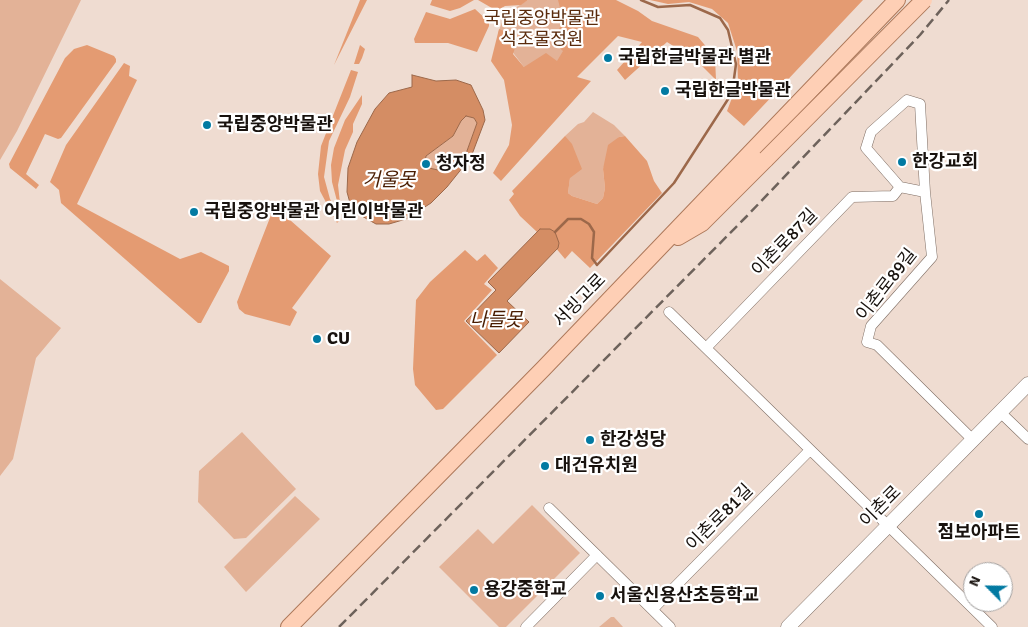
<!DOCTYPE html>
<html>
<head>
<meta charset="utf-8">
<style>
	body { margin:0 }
	#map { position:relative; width:1028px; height:627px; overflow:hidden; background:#efdcd1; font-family:Signika,sans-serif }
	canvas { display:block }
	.north { position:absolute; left:963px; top:562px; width:50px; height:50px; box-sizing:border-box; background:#fff; border:1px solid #a3a09f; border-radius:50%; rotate:293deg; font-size:14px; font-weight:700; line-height:20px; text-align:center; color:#18120e }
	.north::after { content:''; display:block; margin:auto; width:18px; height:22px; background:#027aa2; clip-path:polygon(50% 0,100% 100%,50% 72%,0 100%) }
</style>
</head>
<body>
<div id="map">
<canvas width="1028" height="627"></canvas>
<div class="north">N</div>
</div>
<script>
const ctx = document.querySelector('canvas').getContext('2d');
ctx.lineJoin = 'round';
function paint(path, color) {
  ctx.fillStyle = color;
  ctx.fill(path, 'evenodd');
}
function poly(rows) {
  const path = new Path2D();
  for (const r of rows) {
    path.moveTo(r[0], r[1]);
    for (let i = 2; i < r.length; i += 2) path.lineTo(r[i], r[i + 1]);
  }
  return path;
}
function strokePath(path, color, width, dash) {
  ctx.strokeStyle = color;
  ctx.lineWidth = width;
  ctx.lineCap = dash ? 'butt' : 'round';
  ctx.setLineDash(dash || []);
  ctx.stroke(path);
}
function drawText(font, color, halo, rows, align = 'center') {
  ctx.font = font + ' Signika,"Noto Sans KR",sans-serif';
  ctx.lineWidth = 4.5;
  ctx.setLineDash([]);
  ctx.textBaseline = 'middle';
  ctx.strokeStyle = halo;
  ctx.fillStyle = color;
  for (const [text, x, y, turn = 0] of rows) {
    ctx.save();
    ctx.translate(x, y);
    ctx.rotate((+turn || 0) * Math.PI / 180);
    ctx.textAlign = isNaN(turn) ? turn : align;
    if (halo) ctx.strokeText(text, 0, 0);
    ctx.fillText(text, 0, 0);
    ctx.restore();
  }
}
paint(poly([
	[0,0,81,0,17,131,0,160],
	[528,0,588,0,568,52,537,84,498,33,505,14],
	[593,112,614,125,625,136,619,137,603,169,605,188,603,198,597,204,572,196,568,193,570,177,574,173,565,136,578,124,584,122],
	[466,116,474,118,477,123,463,162,448,164,438,170,429,168,425,163,426,156,453,136,461,120],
	[0,279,61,328,36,358,13,459,0,476],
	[242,432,296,489,246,538,234,539,198,502,199,471],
	[295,496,320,519,246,592,224,567],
	[532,505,580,553,506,627,499,627,439,567,478,529,493,544],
	[611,617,614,617,623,627,599,627]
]), '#e3b297');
paint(poly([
	[360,0,367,0,334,65],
	[432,0,474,0,460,8,450,11,430,5],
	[478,0,528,0,521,5,505,6,497,11],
	[558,0,616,0,638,11,652,21,698,37,715,57,716,80,697,61,667,42,625,80,617,70,642,42,618,36,577,77,591,81,501,181,493,173,509,145,512,125,504,80,491,61,499,29,516,36,517,42,513,54,524,67,546,53,557,61,563,51,554,43,563,19],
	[650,0,863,0,744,126,727,111,738,82,737,51,728,23,712,9,689,2,668,4],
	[475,9,489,22,489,26,477,52,448,43,415,43,414,39,426,12,450,19],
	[87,45,114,56,116,59,116,62,61,138,58,139,45,134,26,174,39,185,36,189,10,168,9,164,65,58,74,49],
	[360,45,365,49,362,58,359,64,354,64],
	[124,63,130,66,129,76,137,80,77,204,180,259,201,252,229,266,229,271,201,323,198,323,61,203,59,190,50,182,66,145],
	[351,70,358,72,350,97,329,141,324,177,330,199,341,219,337,223,320,191,318,174,321,146],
	[362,95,362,104,353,124,353,132,345,150,338,185,340,203,337,201,332,182,331,165,334,148,345,120],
	[565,136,572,144,582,169,570,178,568,193,572,196,597,204,603,198,605,188,603,169,608,145,619,137,625,136,647,161,654,181,662,193,590,268,572,251,565,259,540,229,537,232,520,216,509,200,514,194,512,191],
	[273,210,290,220,331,256,292,308,297,312,290,326,245,314,239,309,237,302],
	[465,250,477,261,485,254,498,268,484,284,492,290,464,321,497,355,443,409,436,410,415,385,413,369,416,300,430,282]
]), '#e49b72');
const water = poly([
	[412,75,436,81,456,80,471,85,483,110,485,120,471,157,447,187,431,203,406,219,389,224,376,224,360,215,350,203,347,192,348,168,357,142,375,109,389,93,412,87,412,75],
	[466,116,474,118,477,123,463,162,448,164,438,170,429,168,425,162,426,156,453,136,461,121,466,116],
	[540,229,550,229,555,232,559,243,558,248,507,301,529,322,499,353,466,321,496,290,488,282,540,229]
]);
paint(water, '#d48d64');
strokePath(water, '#9c684a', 1);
strokePath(poly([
	[555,232,568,219,581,219,589,224,594,232,592,258,597,265,674,183,732,93,736,64,728,30,720,18,690,5,658,7,641,0]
]), '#9c684a', 2.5);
const street = poly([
	[925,192,900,187,866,148,871,132,907,100,920,104,925,192,932,257,871,326,867,342,877,345,973,440],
	[669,312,992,627],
	[706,348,852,197,893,196,900,187],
	[1001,413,1028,439],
	[549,508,670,627],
	[653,609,810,450],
	[526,627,597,555]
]);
const secondary = poly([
	[788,627,1028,384]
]);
const primary = poly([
	[678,237,702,223,766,159],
	[289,627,543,369,897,0]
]);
strokePath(street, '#7e6d63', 11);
strokePath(secondary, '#7e6d63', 15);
strokePath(primary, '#ad785a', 18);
strokePath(street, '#fff', 10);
strokePath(secondary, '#fff', 14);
strokePath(primary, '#fecfb5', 16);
strokePath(poly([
	[339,627,746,217,920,35,949,0]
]), '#6d625b', 2.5, [10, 5]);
const primaryBridge = poly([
	[766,159,924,0]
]);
strokePath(primaryBridge, '#ad785a', 18, []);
strokePath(primaryBridge, '#fecfb5', 16);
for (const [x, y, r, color] of [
	[608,58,5,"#027aa2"],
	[665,91,5,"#027aa2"],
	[207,125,5,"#027aa2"],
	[902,162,5,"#027aa2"],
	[426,164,5,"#027aa2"],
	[194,212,5,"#027aa2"],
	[317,339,5,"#027aa2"],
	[590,440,5,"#027aa2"],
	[545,466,5,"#027aa2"],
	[979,514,5,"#027aa2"],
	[474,590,5,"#027aa2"],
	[600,596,5,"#027aa2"]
]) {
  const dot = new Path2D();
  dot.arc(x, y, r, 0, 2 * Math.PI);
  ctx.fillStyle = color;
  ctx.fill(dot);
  strokePath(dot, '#fff', 2);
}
drawText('18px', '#5a2b0c', '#fff', [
	["국립중앙박물관",542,19],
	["석조물정원",542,40]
]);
drawText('bold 18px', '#18120e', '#fff', [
	["국립한글박물관 별관",618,58],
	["국립한글박물관",675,91],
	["국립중앙박물관",217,125],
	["한강교회",912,162],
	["청자정",436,164],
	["국립중앙박물관 어린이박물관",204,212],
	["CU",327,339],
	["한강성당",600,440],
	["대건유치원",555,466],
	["점보아파트",979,533,"center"],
	["용강중학교",484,590],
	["서울신용산초등학교",610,596]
], 'left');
drawText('18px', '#18120e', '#fff', [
	["이촌로87길",785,243,-46],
	["이촌로89길",887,285,-52],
	["서빙고로",580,301,-46],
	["이촌로",881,507,-45],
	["이촌로81길",720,518,-45]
]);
drawText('italic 19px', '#491c00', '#fff', [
	["거울못",389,181],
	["나들못",496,321]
]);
</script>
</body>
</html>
